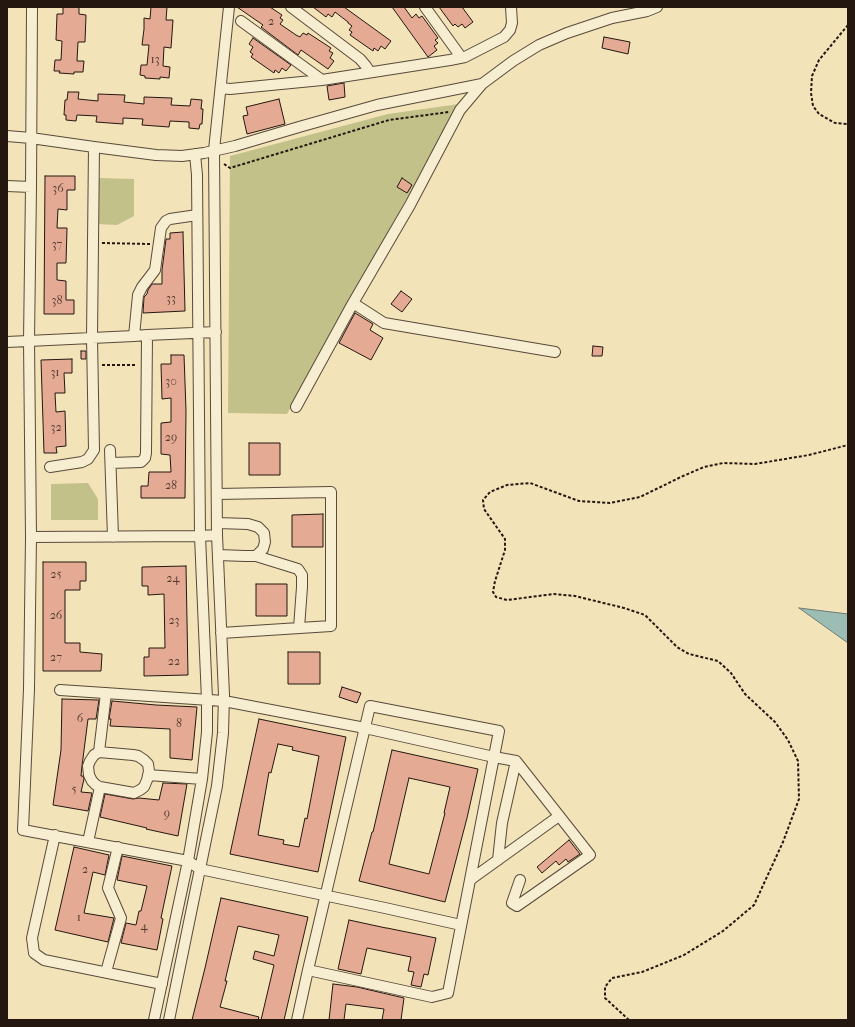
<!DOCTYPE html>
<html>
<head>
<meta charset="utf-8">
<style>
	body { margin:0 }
	#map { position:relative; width:855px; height:1027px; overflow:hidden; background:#f3e3b8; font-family:"IM FELL French Canon",serif }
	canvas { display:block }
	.frame { position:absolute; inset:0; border:8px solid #241710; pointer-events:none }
</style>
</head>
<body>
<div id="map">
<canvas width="855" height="1027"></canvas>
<div class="frame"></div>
</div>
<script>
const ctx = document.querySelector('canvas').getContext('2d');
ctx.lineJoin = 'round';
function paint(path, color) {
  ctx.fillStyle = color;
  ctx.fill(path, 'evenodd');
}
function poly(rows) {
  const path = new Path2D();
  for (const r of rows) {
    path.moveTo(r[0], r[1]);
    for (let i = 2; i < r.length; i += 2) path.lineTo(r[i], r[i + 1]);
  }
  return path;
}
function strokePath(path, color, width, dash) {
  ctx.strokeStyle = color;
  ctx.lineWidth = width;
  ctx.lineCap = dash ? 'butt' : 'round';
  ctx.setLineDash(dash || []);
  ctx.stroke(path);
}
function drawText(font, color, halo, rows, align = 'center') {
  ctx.font = font + ' "IM FELL French Canon",serif';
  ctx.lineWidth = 3.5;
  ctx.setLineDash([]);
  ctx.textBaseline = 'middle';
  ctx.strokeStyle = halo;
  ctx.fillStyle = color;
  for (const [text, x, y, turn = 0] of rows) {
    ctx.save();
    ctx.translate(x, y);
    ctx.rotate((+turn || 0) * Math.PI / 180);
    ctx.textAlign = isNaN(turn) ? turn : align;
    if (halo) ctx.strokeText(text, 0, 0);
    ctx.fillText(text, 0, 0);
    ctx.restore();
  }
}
paint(poly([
	[459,104,287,414,228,413,230,156,388,114],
	[98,178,134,179,134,216,117,225,97,224],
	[88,483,98,499,98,520,51,520,51,484]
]), '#c2c18a');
const water = poly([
	[799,608,848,614,848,643,799,608]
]);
paint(water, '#9cbdb4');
strokePath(water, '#6c7b72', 1);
const building = poly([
	[63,7,79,7,79,14,86,15,85,42,78,42,77,61,84,61,83,72,74,72,74,74,59,73,60,71,54,71,55,60,61,60,62,41,56,40,57,14,63,14,63,7],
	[151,7,167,7,166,20,173,20,171,48,164,47,163,66,170,67,169,78,160,77,160,79,145,78,145,76,140,75,141,65,147,65,149,45,142,45,144,29,144,18,150,19,151,7],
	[237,7,270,7,282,15,280,18,283,20,280,24,296,35,300,37,303,33,307,35,308,33,331,48,329,51,333,53,330,58,334,61,328,69,301,50,298,55,261,27,263,25,237,7],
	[313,7,344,7,391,41,385,49,381,46,378,51,374,48,373,51,350,35,352,32,349,30,352,26,348,23,348,22,335,12,332,17,328,14,326,17,313,7],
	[392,7,404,7,412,18,416,14,419,18,422,16,438,38,435,40,438,43,434,46,437,50,428,57,392,7],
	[439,7,462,7,473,22,465,28,462,24,458,27,455,24,453,26,439,7],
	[604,37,630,42,628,54,602,48,604,37],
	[253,38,291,65,286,71,282,68,279,73,275,70,274,73,251,57,253,54,250,52,253,47,249,44,253,38],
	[344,83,345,97,329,100,327,86,344,83],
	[68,92,79,92,78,99,98,101,98,94,125,95,124,102,144,104,144,97,172,98,171,105,190,106,191,99,202,100,201,109,203,109,202,124,200,124,199,129,189,128,189,122,170,121,169,127,142,125,143,119,123,118,123,124,96,122,97,116,77,115,76,121,66,120,66,115,64,115,65,100,67,100,68,92],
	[279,99,285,124,247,134,243,116,248,115,246,107,279,99],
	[45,176,75,176,75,190,67,190,67,210,58,209,57,228,67,228,66,263,57,263,57,280,66,281,66,300,74,300,74,314,44,314,45,176],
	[402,178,412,185,407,193,397,187,402,178],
	[183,232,185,311,143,313,144,297,147,294,148,290,152,284,162,284,162,270,166,239,170,239,170,233,183,232],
	[401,291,412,299,402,312,391,304,401,291],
	[355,313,373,324,370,330,383,338,371,360,339,343,355,313],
	[593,346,603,347,602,356,592,356,593,346],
	[81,351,86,351,86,359,81,359,81,351],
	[171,355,184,355,186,410,185,498,141,498,141,486,148,486,149,472,171,472,170,455,161,454,161,423,171,422,171,398,162,399,161,364,171,364,171,355],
	[72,359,72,373,64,373,65,393,55,393,56,412,65,411,66,446,56,447,57,453,44,453,41,360,72,359],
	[249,443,280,443,280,475,249,475,249,443],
	[323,514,323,547,292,547,292,515,323,514],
	[43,562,86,562,86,581,80,581,80,590,65,590,65,643,80,643,80,652,102,654,101,671,43,671,43,562],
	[186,566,188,675,144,676,144,657,149,657,149,648,165,648,164,594,148,595,148,586,142,586,142,567,186,566],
	[256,584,287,584,287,616,256,616,256,584],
	[288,652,320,652,320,684,288,684,288,652],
	[342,687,361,693,357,703,339,697,342,687],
	[62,699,99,700,96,719,88,719,82,766,81,776,83,776,84,779,81,792,92,793,88,811,53,805,61,750,62,699],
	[112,701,156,705,197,707,192,760,170,758,170,729,110,726,111,719,109,719,112,701],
	[259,719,346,737,318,872,230,854,259,719],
	[278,744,293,747,292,750,319,756,307,819,305,818,299,847,283,844,284,840,258,835,269,772,271,773,278,744],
	[392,750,478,769,467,818,445,902,359,881,372,832,373,832,392,750],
	[409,778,450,787,444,813,445,813,429,874,389,864,409,778],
	[163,783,187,784,178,836,146,829,147,828,100,817,105,794,133,799,139,798,159,800,163,783],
	[569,840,580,854,568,862,566,859,559,865,556,861,542,873,537,867,569,840],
	[74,847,109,855,105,875,93,872,84,913,114,918,108,942,55,930,74,847],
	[122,856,172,866,161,918,163,919,157,950,121,943,126,923,136,925,139,911,141,911,147,886,117,880,122,856],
	[221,898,308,917,284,1020,261,1020,274,965,253,959,255,951,274,956,279,935,238,926,225,981,227,981,220,1007,259,1017,258,1020,192,1020,205,968,221,898],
	[349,920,386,928,387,928,436,938,428,975,424,974,421,987,411,985,414,972,408,971,411,957,367,948,361,974,338,969,349,920],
	[333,984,357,987,404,998,401,1020,382,1020,384,1009,346,1004,344,1020,329,1020,333,984]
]);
paint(building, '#e4aa94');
strokePath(building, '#241710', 1);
const minor = poly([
	[32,7,31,187,29,341,31,537,29,689,23,830,188,861,200,869,385,908,461,925],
	[291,7,360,59,366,66,370,72],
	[425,7,461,57],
	[241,21,322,80],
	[221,88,230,89,322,80,450,60,465,57,504,37,510,30,512,23,511,7],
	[7,136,31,138,94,147,156,155,182,156,204,153,235,146,299,127,377,105,482,84,513,61,539,45,567,33,612,18,647,11,657,7],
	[7,186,31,187],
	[353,303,384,323,555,352],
	[134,336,138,295,142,287,155,270,161,228,166,221,170,219,197,215],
	[7,342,134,336,147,335,216,332],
	[296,407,353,303,410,205,460,110,482,84],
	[110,450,113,537],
	[111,463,141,462,145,458,146,453,147,335],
	[50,467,82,462,88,459,94,450,92,338,94,147],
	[217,494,331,492,331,626,221,633],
	[217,523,248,524,258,527,264,533,265,542,263,549,256,556,245,556,218,555],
	[31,537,200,536,217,535],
	[256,556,298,569,302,575,302,587,299,628],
	[60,690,224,701,365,728,494,757,516,761,590,855,517,906,512,903,520,880],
	[99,752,133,755,138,756,144,760,148,764,149,771,147,780,144,787,140,790,134,793,100,787,96,785,92,781,89,775,88,766,90,761,94,755,99,752],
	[99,752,106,693],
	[148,775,202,779],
	[55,835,32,938,34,953,44,960,162,984],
	[88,842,100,787],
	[498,860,502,823,516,761],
	[470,880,559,816],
	[106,972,121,918,108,888,118,847],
	[154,1020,188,861,202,779,207,732,207,700,200,536,197,175,195,154],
	[169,1020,217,786,223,733,224,695,217,535,214,150,229,7],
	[297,1020,308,970,370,706,499,731,448,993,432,997,308,970]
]);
strokePath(minor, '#584a3a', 12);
strokePath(poly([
	[848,25,819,60,812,76,811,93,813,106,819,114,835,123,848,124],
	[224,164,230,168,389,120,449,112],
	[102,243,150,244],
	[102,365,137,365],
	[629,1020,605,998,605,987,612,978,642,972,684,955,723,931,754,905,783,842,799,799,798,761,788,740,775,722,745,694,731,673,718,661,689,654,677,647,645,615,624,608,575,596,554,594,507,600,496,597,493,592,495,581,505,550,505,539,484,509,483,500,490,492,507,485,530,483,579,501,610,503,640,497,683,476,704,467,723,463,755,464,809,455,848,445]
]), '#241710', 2, [3, 2]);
strokePath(minor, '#f7edd1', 10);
drawText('12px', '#543c31', null, [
	["2",271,22],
	["13",155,60],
	["36",58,189],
	["37",57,245],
	["33",171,299],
	["38",57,301],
	["31",55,373],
	["30",171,382],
	["32",56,428],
	["29",171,438],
	["28",171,486],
	["25",56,575],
	["24",173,579],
	["26",56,616],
	["23",174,621],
	["27",56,658],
	["22",174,662],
	["6",80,719],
	["8",179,724],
	["5",74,790],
	["9",167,814],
	["2",85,870],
	["1",79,918],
	["4",144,927]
]);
</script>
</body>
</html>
